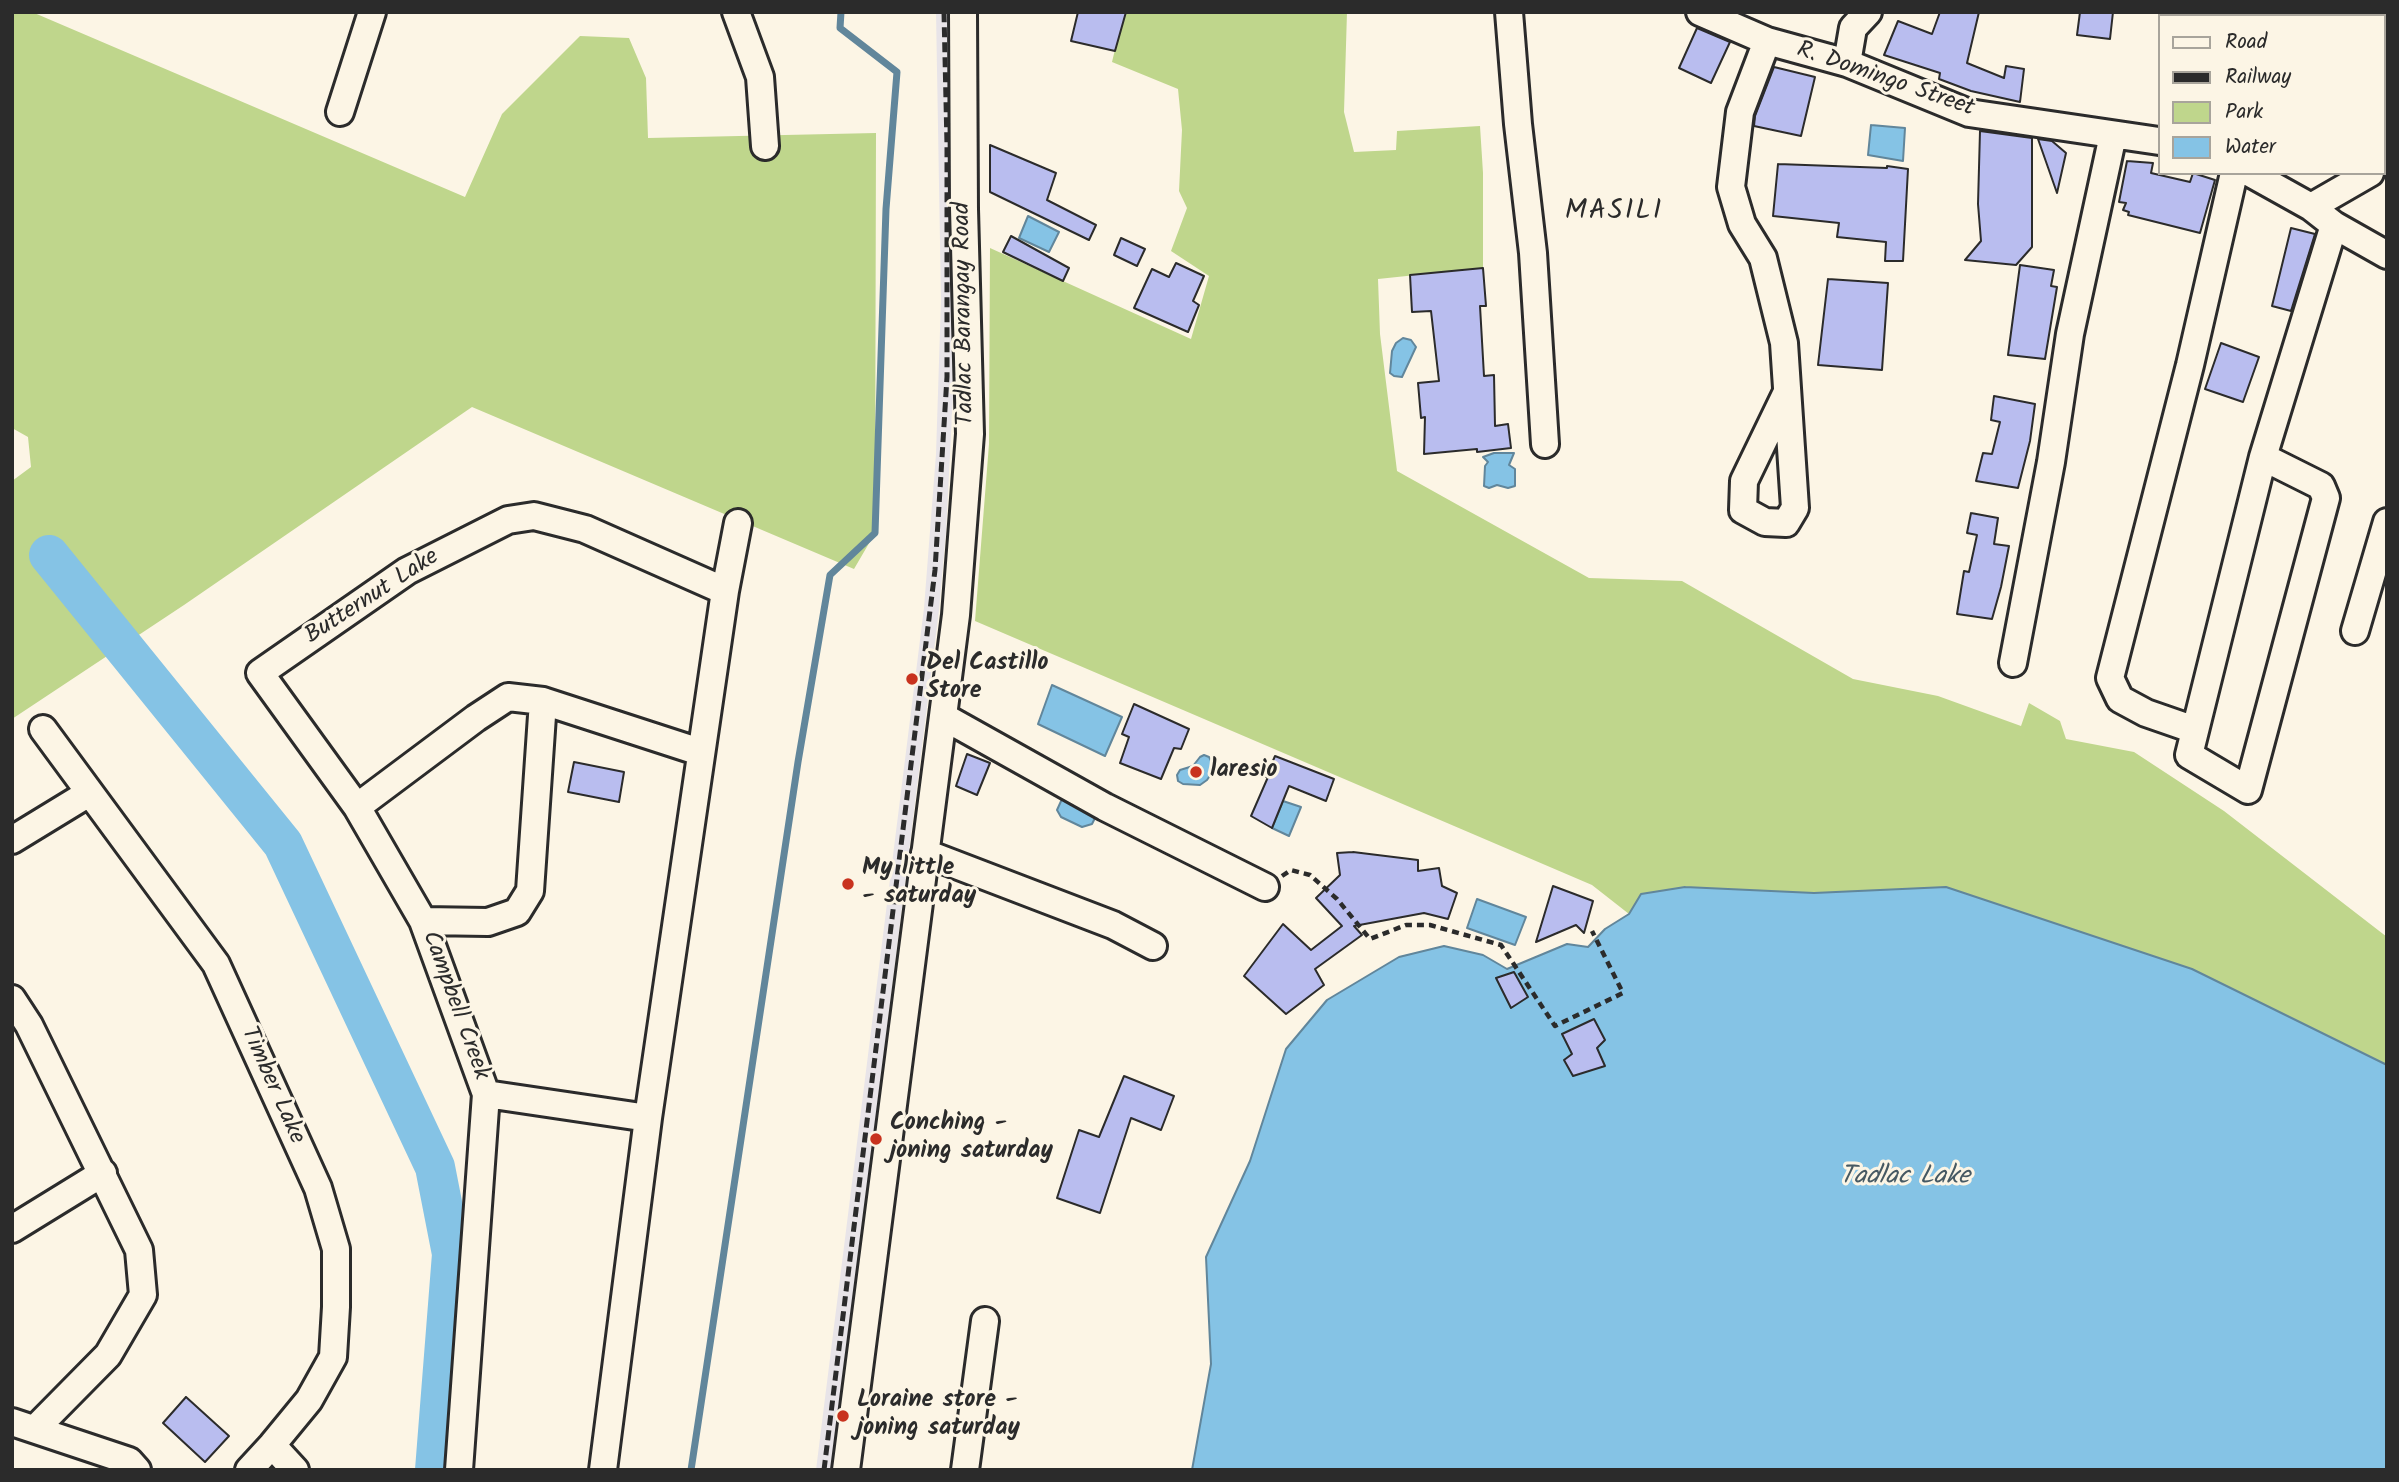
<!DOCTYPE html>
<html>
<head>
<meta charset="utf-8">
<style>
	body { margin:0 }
	#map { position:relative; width:2399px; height:1482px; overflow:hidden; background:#fcf5e5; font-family:Kalam,sans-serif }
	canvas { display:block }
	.frame { position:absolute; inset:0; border:14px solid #2b2b2b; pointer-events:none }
	.legend { position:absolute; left:2158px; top:14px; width:228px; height:161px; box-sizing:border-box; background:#fcf5e5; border:2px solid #a8a49b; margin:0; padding:9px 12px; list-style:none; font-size:21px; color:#2b2b2b }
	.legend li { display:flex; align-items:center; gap:14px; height:35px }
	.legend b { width:35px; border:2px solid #a8a49b }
</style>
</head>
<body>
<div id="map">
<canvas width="2399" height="1482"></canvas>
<div class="frame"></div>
<ul class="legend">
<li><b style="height:9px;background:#fcf5e5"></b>Road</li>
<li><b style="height:9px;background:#2b2b2b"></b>Railway</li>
<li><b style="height:19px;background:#bfd68c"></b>Park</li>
<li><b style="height:19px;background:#85c3e5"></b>Water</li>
</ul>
</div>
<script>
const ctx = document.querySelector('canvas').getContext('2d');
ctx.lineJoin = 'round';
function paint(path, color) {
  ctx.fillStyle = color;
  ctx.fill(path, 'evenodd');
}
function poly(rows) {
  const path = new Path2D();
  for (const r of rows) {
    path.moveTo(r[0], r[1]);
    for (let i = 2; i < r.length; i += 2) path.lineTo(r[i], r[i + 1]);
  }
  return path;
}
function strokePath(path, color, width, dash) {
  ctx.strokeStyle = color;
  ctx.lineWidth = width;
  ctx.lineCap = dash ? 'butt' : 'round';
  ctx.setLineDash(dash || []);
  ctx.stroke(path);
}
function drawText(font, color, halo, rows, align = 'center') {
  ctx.font = font + ' Kalam,sans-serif';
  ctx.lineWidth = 6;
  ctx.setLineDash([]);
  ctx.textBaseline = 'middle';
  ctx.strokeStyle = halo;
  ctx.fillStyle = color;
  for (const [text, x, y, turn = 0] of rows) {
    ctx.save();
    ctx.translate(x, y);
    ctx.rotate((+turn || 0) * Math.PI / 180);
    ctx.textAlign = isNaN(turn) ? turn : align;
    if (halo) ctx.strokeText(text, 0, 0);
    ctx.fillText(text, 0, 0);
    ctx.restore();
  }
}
paint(poly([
	[936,12,951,12,956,300,954,377,946,532,939,610,832,1470,816,1470,924,608,936,454,941,300]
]), '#e8e4e8');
paint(poly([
	[12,12,32,12,465,197,502,114,580,36,629,38,646,78,648,138,876,133,875,533,854,569,472,407,184,605,12,719,12,481,31,467,28,437,12,428],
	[1124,12,1347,12,1344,112,1354,152,1396,150,1397,131,1480,126,1483,173,1483,268,1378,279,1380,334,1397,471,1589,578,1682,581,1853,679,1938,696,2021,726,2029,703,2060,721,2066,739,2134,752,2224,811,2387,937,2387,1065,2192,969,1814,893,1685,887,1629,914,1592,885,975,621,989,444,990,248,1191,339,1209,276,1171,251,1187,208,1179,191,1182,130,1178,89,1112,62]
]), '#bfd68c');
const water = poly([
	[1871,125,1905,128,1903,161,1868,155,1871,125],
	[1028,216,1059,232,1049,252,1019,238,1028,216],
	[1403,338,1411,340,1416,347,1402,377,1394,376,1390,373,1392,351,1396,343,1403,338],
	[1494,453,1514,453,1509,465,1515,469,1515,486,1508,488,1497,485,1489,488,1484,486,1485,466,1488,462,1483,457,1494,453],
	[1052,685,1122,717,1105,756,1038,724,1052,685],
	[1204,755,1209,757,1215,768,1207,780,1200,785,1183,784,1178,781,1177,775,1180,770,1193,766,1200,757,1204,755],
	[1071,796,1097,814,1092,824,1082,827,1061,817,1057,810,1062,799,1071,796],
	[1283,801,1301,807,1289,836,1272,828,1283,801],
	[1685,887,1814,893,1946,887,2192,969,2387,1065,2387,1470,1192,1470,1211,1364,1206,1257,1250,1161,1286,1049,1327,1000,1399,957,1444,946,1483,955,1507,969,1567,944,1588,947,1605,929,1629,914,1641,894,1685,887],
	[1477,899,1526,917,1515,945,1467,928,1477,899]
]);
paint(water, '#85c3e5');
strokePath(water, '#61869b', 2);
strokePath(poly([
	[691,1470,798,762,830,575,875,533,886,209,897,72,840,28,841,12]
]), '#61869b', 7);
strokePath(poly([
	[49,555,283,844,435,1167,452,1254,435,1470]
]), '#85c3e5', 40);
const building = poly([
	[1078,12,1126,12,1115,51,1071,41,1078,12],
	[1940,12,1979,12,1967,63,2004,78,2006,66,2024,69,2020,102,1971,91,1939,79,1940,73,1884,55,1898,21,1932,34,1940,12],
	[2080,12,2113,12,2110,39,2077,35,2080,12],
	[1697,28,1730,42,1711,83,1679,68,1697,28],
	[1774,67,1815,77,1801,136,1754,126,1755,116,1774,67],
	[1980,131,2032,138,2032,247,2016,265,1965,260,1981,241,1978,204,1980,131],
	[2038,139,2052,141,2066,153,2057,193,2038,139],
	[990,145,1056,173,1047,200,1096,225,1089,240,990,192,990,145],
	[2127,161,2153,163,2151,173,2190,182,2193,173,2215,180,2200,233,2128,215,2129,212,2123,210,2126,203,2119,202,2127,161],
	[1778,164,1887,168,1887,166,1908,169,1903,261,1885,261,1886,242,1837,237,1839,223,1773,216,1778,164],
	[2291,228,2315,234,2291,311,2272,306,2291,228],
	[1011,236,1069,268,1063,281,1003,252,1011,236],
	[1121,238,1145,249,1137,266,1114,255,1121,238],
	[1176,263,1204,276,1193,301,1199,305,1188,332,1134,308,1152,269,1169,277,1176,263],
	[2020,265,2054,270,2051,286,2057,287,2045,359,2008,355,2020,265],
	[1483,268,1486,306,1480,306,1484,376,1494,375,1495,426,1508,424,1511,448,1477,452,1477,449,1424,454,1425,417,1421,418,1418,383,1439,381,1431,311,1412,312,1410,275,1483,268],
	[1828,279,1888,283,1882,370,1818,365,1828,279],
	[2221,343,2259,357,2243,402,2205,389,2221,343],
	[1994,396,2035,404,2030,441,2018,488,1976,481,1983,453,1992,454,2000,422,1991,420,1994,396],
	[1971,513,1998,518,1994,544,2009,546,2001,587,1992,619,1957,614,1964,571,1969,572,1977,535,1967,533,1971,513],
	[1134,704,1189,729,1181,749,1174,748,1161,779,1120,763,1129,737,1122,734,1134,704],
	[967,754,990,763,977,795,956,786,967,754],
	[1275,756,1334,779,1326,801,1289,786,1272,828,1251,816,1268,777,1266,777,1275,756],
	[574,762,624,772,619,802,568,792,574,762],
	[1353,852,1418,860,1418,871,1439,868,1442,886,1457,893,1448,919,1424,913,1354,926,1362,935,1315,969,1324,985,1286,1014,1244,976,1283,924,1311,950,1342,926,1316,898,1340,875,1337,853,1353,852],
	[1553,886,1593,901,1584,933,1576,925,1536,942,1553,886],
	[1514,972,1528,997,1511,1008,1496,978,1514,972],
	[1594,1019,1605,1040,1597,1048,1605,1066,1573,1076,1564,1060,1572,1054,1562,1034,1594,1019],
	[1124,1076,1174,1096,1161,1130,1131,1118,1100,1213,1057,1198,1079,1130,1099,1137,1124,1076],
	[186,1397,229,1436,205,1462,163,1423,186,1397]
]);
paint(building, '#b9bdef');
strokePath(building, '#2b2b2b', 2);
const minor = poly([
	[736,12,760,77,765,146],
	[1509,12,1518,124,1533,253,1545,444],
	[1700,12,1767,41,1847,63,1969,113,2159,141],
	[2188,12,2190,16],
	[1767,41,1740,112,1731,187,1742,224,1763,258,1784,343,1795,508,1786,523,1765,522,1743,510,1744,481,1787,392],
	[1847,63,1853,28,1868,12],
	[340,112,372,12],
	[2250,173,2311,207,2334,225,2387,255],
	[2311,207,2370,173],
	[2263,457,2321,486,2326,498,2248,790,2189,755,2263,457,2334,225],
	[2355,631,2387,522],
	[2013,663,2051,462,2070,334,2113,135],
	[944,717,1105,807,1265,887],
	[43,729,216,964,318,1188,336,1249,336,1307,333,1357,309,1400,272,1445,249,1470],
	[2195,730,2146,713,2120,699,2110,678,2190,365,2234,173],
	[357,807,476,718,508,697,543,701,700,752],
	[12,840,89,793],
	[925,853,1113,925,1153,946],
	[423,921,488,922,517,912,530,891,543,701],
	[12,999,29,1025,139,1250,143,1295,108,1355,35,1429],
	[486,1094,648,1118],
	[12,1229,103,1173],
	[12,1422,129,1461,137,1470],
	[272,1445,295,1470],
	[459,1470,486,1094,423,921,357,807,260,673,407,571,508,520,534,516,585,529,725,591],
	[603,1470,648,1118,725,591,738,523],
	[846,1470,956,615,970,434,964,209,963,12],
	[965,1470,985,1321]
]);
strokePath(minor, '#2b2b2b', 32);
strokePath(poly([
	[1282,876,1291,870,1310,875,1337,899,1370,939,1406,925,1430,925,1501,945,1555,1026,1623,993,1592,931]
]), '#2b2b2b', 4.5, [7, 5]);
strokePath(minor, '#fcf5e5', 26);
strokePath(poly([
	[824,1470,935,570,947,377,947,145,944,12]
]), '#2b2b2b', 5, [10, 5]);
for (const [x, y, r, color] of [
	[912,679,7,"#c8321e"],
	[1196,772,7,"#c8321e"],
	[848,884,7,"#c8321e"],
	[876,1139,7,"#c8321e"],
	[843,1416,7,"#c8321e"]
]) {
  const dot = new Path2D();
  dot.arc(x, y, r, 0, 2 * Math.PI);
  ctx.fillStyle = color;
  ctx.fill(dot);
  strokePath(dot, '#fcf5e5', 2.5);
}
drawText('24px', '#2b2b2b', '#fcf5e5', [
	["R. Domingo Street",1885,81,19],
	["Tadlac Barangay Road",966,314,-91],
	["Butternut Lake",373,598,-33],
	["Campbell Creek",454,1006,70],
	["Timber Lake",271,1086,66]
]);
drawText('bold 24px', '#2b2b2b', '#fcf5e5', [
	["Del Castillo",926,665],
	["Store",926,693],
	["laresio",1210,772],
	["My little",862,870],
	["- saturday",862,898],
	["Conching -",890,1125],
	["joning saturday",890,1153],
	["Loraine store -",857,1402],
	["joning saturday",857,1430]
], 'left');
drawText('italic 26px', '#465963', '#fcf5e5', [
	["Tadlac Lake",1905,1179]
]);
ctx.letterSpacing = '2px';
drawText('28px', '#2b2b2b', '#fcf5e5', [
	["MASILI",1614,213]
]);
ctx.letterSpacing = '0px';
</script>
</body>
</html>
